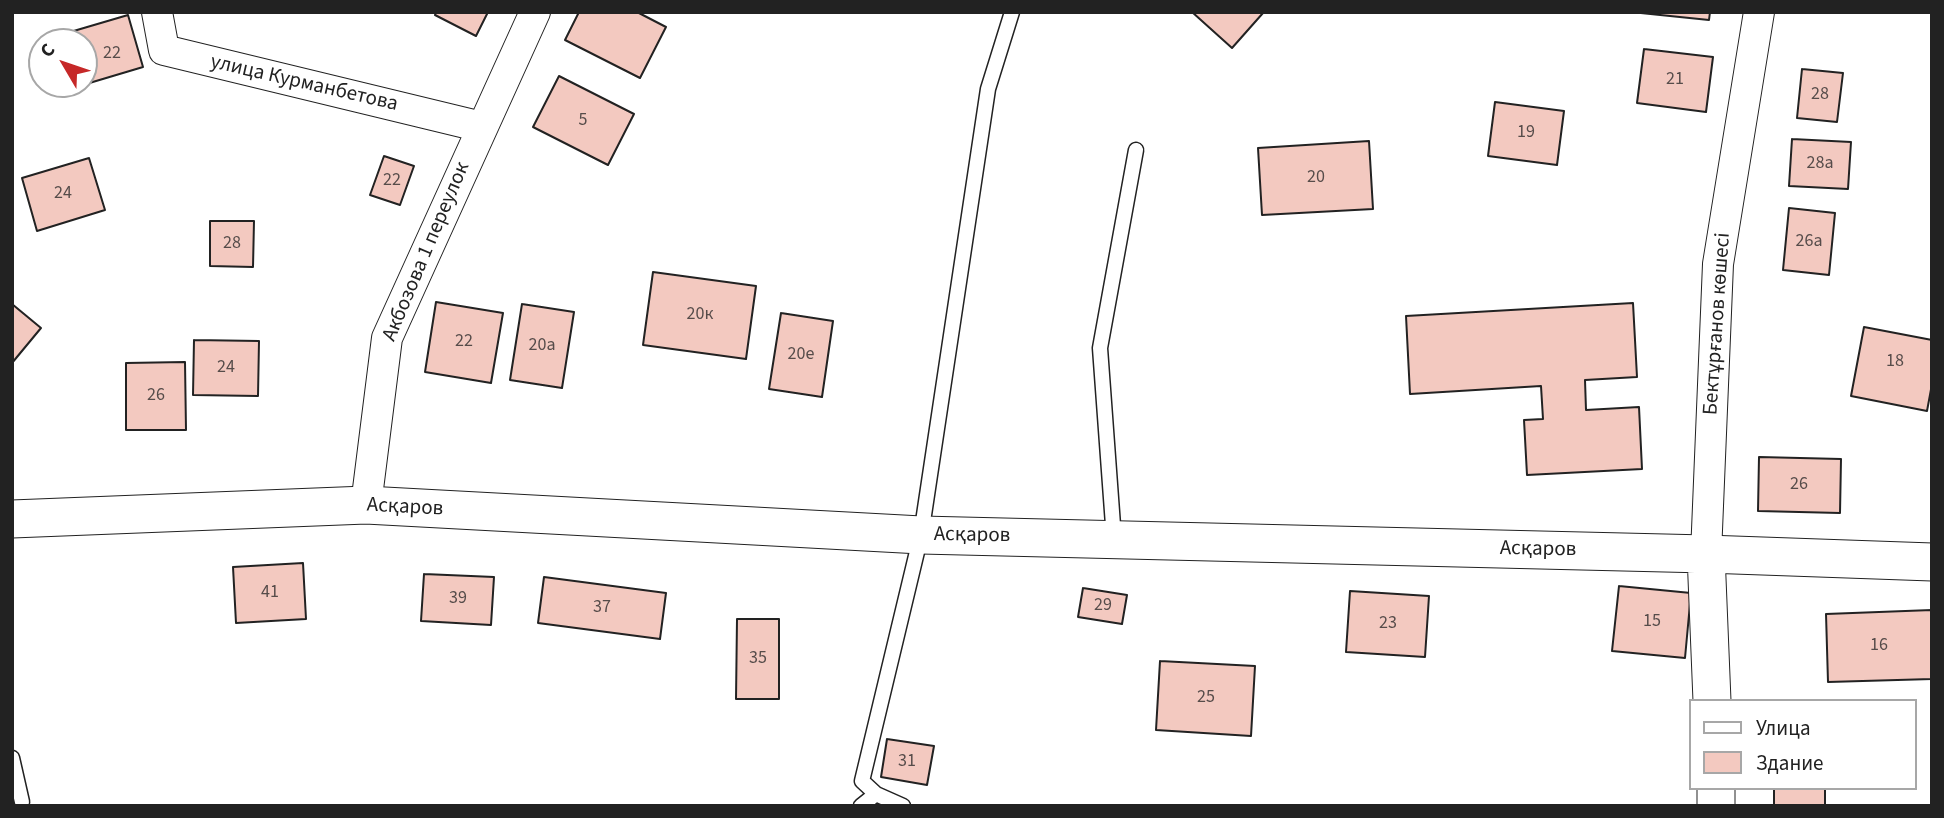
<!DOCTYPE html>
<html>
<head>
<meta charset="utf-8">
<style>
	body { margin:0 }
	#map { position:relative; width:1944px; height:818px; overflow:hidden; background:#fff; font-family:"Source Sans 3",sans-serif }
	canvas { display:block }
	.frame { position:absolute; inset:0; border:14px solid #222; pointer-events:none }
	.legend { position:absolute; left:1689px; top:699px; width:228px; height:91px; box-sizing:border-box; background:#fff; border:2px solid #a7a7a7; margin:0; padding:9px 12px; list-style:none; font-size:21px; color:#222 }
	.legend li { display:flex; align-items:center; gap:14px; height:35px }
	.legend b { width:35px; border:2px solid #a7a7a7 }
	.north { position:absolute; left:28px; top:28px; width:70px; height:70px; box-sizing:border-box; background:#fff; border:2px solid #a7a7a7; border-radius:50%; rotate:309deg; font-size:19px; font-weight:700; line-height:28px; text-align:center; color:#222 }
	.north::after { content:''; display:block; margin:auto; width:24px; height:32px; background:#c62828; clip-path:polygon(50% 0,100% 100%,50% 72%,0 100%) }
</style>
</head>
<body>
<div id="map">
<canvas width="1944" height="818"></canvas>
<div class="frame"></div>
<ul class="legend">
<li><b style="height:9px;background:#fff"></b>Улица</li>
<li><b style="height:19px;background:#f3c9c0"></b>Здание</li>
</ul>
<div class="north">С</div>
</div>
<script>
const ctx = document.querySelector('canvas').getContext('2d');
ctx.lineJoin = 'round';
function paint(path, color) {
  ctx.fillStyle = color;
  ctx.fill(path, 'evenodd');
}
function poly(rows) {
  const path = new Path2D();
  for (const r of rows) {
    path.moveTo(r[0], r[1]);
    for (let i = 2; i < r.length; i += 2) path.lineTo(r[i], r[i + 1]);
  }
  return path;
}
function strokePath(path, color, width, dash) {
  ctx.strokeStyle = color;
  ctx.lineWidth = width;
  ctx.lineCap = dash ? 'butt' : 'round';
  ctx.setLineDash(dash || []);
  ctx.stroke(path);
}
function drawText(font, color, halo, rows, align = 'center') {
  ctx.font = font + ' "Source Sans 3",sans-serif';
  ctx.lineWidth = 5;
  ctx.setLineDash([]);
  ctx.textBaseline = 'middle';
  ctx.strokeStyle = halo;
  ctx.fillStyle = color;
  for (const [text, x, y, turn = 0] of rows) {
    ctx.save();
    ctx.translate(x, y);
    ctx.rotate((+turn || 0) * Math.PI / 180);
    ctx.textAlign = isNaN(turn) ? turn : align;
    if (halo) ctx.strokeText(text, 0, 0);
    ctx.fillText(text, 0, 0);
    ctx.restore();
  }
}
const building = poly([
	[436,12,488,12,476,36,435,15,436,12],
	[579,12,637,12,666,27,640,78,565,40,579,12],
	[1192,12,1262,12,1263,13,1232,48,1192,12],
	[1631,12,1710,12,1709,20,1631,12],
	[128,15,143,67,76,87,75,84,84,84,84,42,62,42,60,35,128,15],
	[1644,49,1713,57,1706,112,1637,103,1644,49],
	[1802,69,1843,73,1837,122,1797,118,1802,69],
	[559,76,634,114,608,165,533,127,559,76],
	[1495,102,1564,111,1557,165,1488,156,1495,102],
	[1792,139,1851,142,1848,189,1789,186,1792,139],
	[1369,141,1373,209,1262,215,1258,148,1369,141],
	[384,156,414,166,400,205,370,195,384,156],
	[89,158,105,210,37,231,22,178,89,158],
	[1789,208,1835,213,1829,275,1783,270,1789,208],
	[210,221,254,221,253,267,210,266,210,221],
	[653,272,756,286,746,359,643,345,653,272],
	[436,302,503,313,491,383,425,372,436,302],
	[1633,303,1637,377,1585,380,1586,410,1639,407,1642,469,1527,475,1524,420,1543,419,1541,386,1410,394,1406,316,1633,303],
	[12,304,41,328,12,363,12,304],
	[522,304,574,312,562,388,510,380,522,304],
	[781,313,833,321,822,397,769,389,781,313],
	[1864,327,1932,340,1932,384,1927,411,1851,396,1864,327],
	[194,340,259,341,258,396,193,395,194,340],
	[185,362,186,430,126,430,126,363,185,362],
	[1759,457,1841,459,1840,513,1758,511,1759,457],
	[303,563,306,619,236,623,233,567,303,563],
	[424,574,494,577,491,625,421,621,424,574],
	[544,577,666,593,660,639,538,623,544,577],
	[1619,586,1691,593,1685,658,1612,651,1619,586],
	[1083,588,1127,595,1122,624,1078,617,1083,588],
	[1350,591,1429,596,1425,657,1346,652,1350,591],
	[1932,610,1932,679,1828,682,1826,614,1932,610],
	[737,619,779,619,779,699,736,699,737,619],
	[1160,661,1255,666,1251,736,1156,730,1160,661],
	[887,739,934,746,927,785,881,777,887,739],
	[1774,788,1825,788,1825,806,1774,806,1774,788]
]);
paint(building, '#f3c9c0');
strokePath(building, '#222', 2);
const service = poly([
	[1114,539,1100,348,1136,150],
	[12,758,22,802],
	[861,806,876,794],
	[903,806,876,794,862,781,921,535,988,89,1012,12]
]);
const minor = poly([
	[157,12,164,50,482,127],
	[366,505,387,338,535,12],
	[1706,554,1718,264,1759,12]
]);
const tertiary = poly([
	[12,519,366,505,921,535,1706,554,1932,562],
	[1706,554,1712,701],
	[1716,788,1716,806]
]);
strokePath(service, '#222', 17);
strokePath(minor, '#222', 32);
strokePath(tertiary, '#222', 39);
strokePath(service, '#fff', 14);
strokePath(minor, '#fff', 30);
strokePath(tertiary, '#fff', 37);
drawText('18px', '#564c4a', null, [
	["22",112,54],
	["21",1675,80],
	["28",1820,95],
	["5",583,121],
	["19",1526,133],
	["28а",1820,164],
	["20",1316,178],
	["22",392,181],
	["24",63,194],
	["26а",1809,242],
	["28",232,244],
	["20к",700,315],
	["22",464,342],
	["20а",542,346],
	["20е",801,355],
	["18",1895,362],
	["24",226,368],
	["26",156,396],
	["26",1799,485],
	["41",270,593],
	["39",458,599],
	["29",1103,606],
	["37",602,608],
	["15",1652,622],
	["23",1388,624],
	["16",1879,646],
	["35",758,659],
	["25",1206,698],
	["31",907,762]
]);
drawText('21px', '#222', '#fff', [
	["улица Курманбетова",304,84,13],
	["Акбозова 1 переулок",427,252,-67],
	["Бектұрғанов көшесі",1718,324,-86],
	["Асқаров",405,508,3],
	["Асқаров",972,536,1],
	["Асқаров",1538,550,1]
]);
</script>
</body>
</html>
